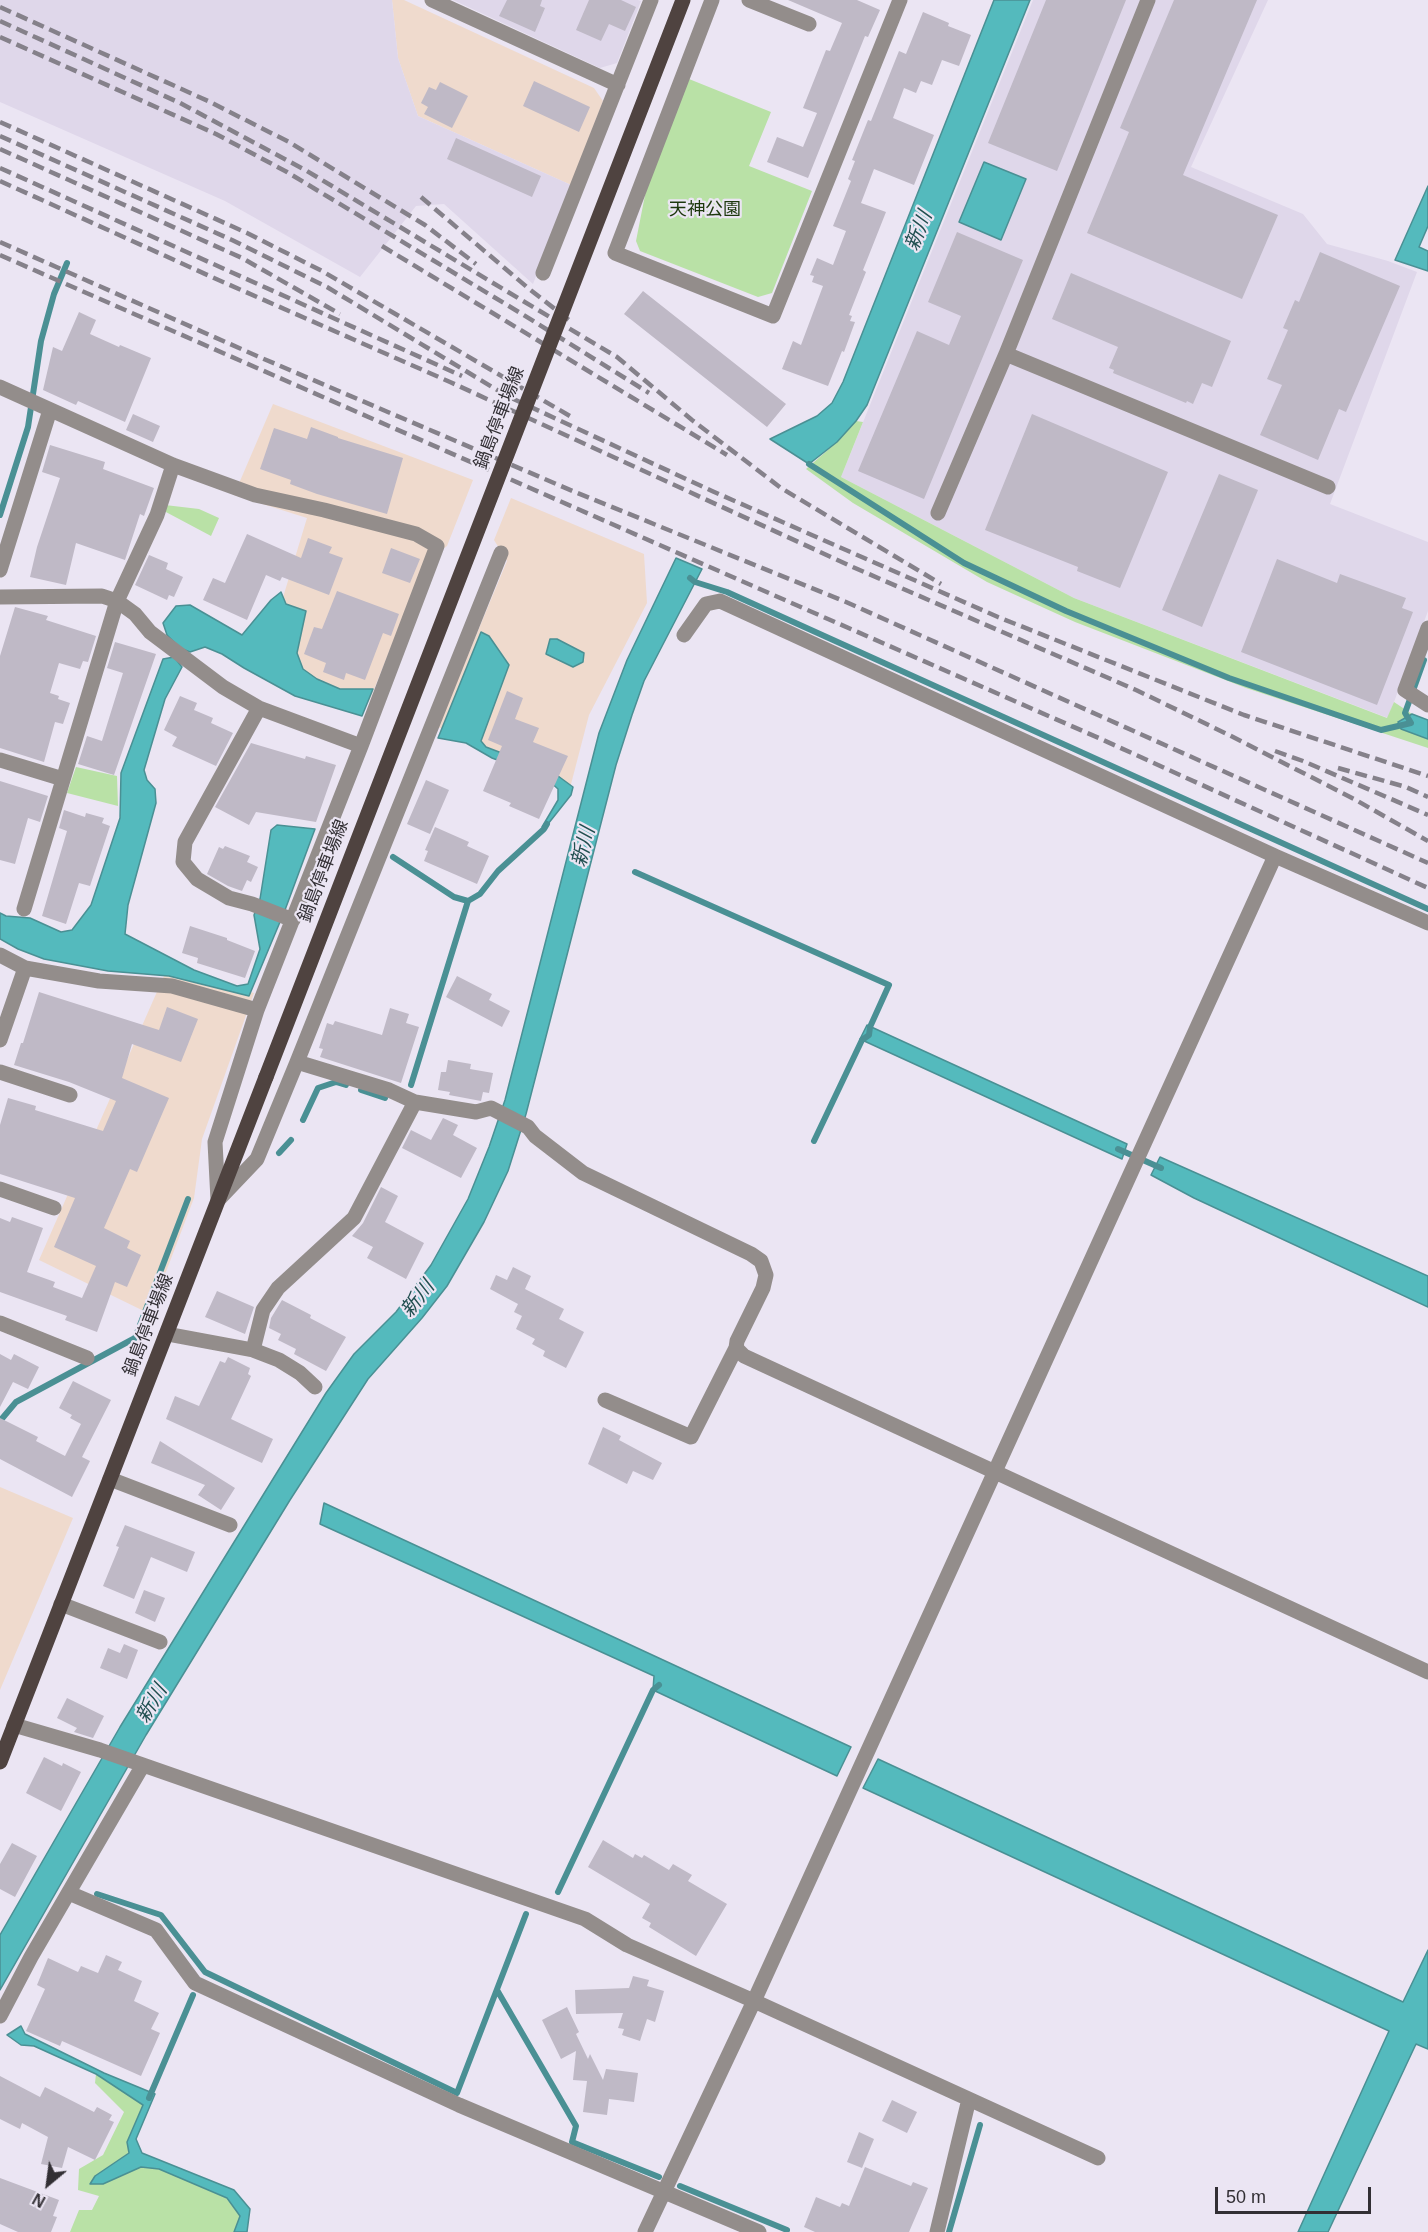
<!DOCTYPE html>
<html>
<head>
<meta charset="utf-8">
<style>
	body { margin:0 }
	#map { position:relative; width:1428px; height:2232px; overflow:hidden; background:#ebe5f3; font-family:Arial,sans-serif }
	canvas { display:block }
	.north { position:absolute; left:18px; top:2154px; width:60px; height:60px; -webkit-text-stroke:4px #ebe5f3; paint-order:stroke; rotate:209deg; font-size:16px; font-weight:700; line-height:24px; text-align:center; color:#322f34 }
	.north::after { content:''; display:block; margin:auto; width:21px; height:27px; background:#322f34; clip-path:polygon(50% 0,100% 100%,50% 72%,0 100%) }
	.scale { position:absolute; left:1215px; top:2187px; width:156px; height:27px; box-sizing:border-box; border:3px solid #322f34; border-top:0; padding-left:8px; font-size:18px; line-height:21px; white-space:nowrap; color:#322f34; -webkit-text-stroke:4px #ebe5f3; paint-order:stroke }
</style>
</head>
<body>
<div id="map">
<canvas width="1428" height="2232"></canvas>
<div class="north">N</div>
<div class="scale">50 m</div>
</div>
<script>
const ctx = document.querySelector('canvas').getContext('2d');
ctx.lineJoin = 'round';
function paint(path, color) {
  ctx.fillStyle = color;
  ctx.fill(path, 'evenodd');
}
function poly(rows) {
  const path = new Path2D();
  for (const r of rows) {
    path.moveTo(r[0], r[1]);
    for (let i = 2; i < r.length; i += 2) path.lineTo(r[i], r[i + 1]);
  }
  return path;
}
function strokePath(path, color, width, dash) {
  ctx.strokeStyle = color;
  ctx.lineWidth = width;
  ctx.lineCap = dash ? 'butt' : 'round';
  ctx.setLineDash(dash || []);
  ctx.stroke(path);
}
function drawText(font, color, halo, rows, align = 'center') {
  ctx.font = font + ' Arial,"Noto Sans JP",sans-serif';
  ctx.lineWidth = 4.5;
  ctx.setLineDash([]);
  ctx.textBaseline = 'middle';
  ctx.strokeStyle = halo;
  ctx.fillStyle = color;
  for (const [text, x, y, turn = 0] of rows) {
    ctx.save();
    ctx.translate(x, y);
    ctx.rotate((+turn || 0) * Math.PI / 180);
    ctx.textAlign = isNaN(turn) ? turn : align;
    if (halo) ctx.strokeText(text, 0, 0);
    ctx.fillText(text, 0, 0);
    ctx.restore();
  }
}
paint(poly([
	[392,0,404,0,594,88,603,101,571,185,418,116,398,58],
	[273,404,473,480,447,546,424,564,369,702,320,690,268,647,307,518,234,495],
	[511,498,644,554,647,603,589,715,570,788,438,727,507,561,494,540],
	[167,969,254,993,202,1139,194,1198,150,1314,39,1260],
	[0,1487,73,1518,0,1690]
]), '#efdacd');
paint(poly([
	[0,0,392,0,398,58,418,116,571,185,533,284,444,204,416,206,360,277,225,201,0,102],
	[453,0,638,0,641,1,617,63,600,68],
	[1033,0,1268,0,1191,167,1303,214,1327,244,1388,261,1417,272,1330,504,1428,542,1428,611,1388,718,1074,598,841,477]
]), '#dfd7ea');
paint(poly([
	[689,79,771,112,749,166,812,191,772,293,758,297,640,251,636,241,646,190],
	[856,421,863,422,841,477,1074,598,1387,718,1394,702,1412,714,1398,721,1401,729,1428,739,1428,748,1246,688,1075,622,987,582,853,503,806,469,837,442],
	[165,505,199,509,219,518,211,536,164,511],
	[76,767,117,776,118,806,67,793],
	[96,2074,143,2105,127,2142,129,2153,95,2176,90,2184,103,2184,141,2167,159,2169,227,2198,240,2216,234,2232,70,2232,79,2210,92,2210,99,2196,78,2190,79,2169,103,2155,124,2112,95,2083]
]), '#b9e1a6');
const water = poly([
	[994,0,1030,0,867,405,856,421,837,442,809,464,770,439,817,416,832,403,843,382,994,0],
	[984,162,1026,179,1001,240,959,222,984,162],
	[1428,186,1428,226,1419,247,1428,251,1428,271,1395,260,1428,186],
	[676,558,702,569,644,681,632,715,616,765,526,1114,508,1171,484,1222,447,1286,422,1318,368,1379,290,1500,146,1735,0,1990,0,1935,120,1727,326,1393,354,1354,396,1312,431,1265,468,1199,489,1147,505,1100,599,733,627,660,676,558],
	[281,592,286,604,306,611,297,653,303,669,317,679,340,689,373,689,362,716,295,696,244,668,222,654,205,647,190,652,180,648,167,635,163,623,176,606,190,605,242,635,271,600,281,592],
	[481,632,489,636,509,665,481,741,486,747,554,773,573,787,571,795,544,829,542,827,558,800,558,789,547,779,492,758,466,743,438,738,481,632],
	[550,639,557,639,584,653,583,662,573,667,546,654,550,639],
	[174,657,182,667,165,699,144,770,147,780,155,789,156,803,128,905,125,934,194,970,237,986,248,984,260,949,254,915,260,899,271,830,277,825,315,829,285,910,249,996,169,976,108,971,44,959,18,949,0,939,0,913,6,916,30,918,61,932,72,930,91,905,120,818,121,773,163,659,174,657],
	[1412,714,1428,720,1428,739,1401,729,1398,722,1412,714],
	[867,1025,1127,1144,1122,1159,862,1040,860,1039,867,1025],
	[1160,1157,1428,1276,1428,1307,1194,1198,1151,1175,1160,1157],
	[324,1503,851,1747,837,1776,653,1690,654,1676,320,1524,324,1503],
	[878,1759,1403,2002,1428,1950,1428,2049,1416,2044,1328,2232,1298,2232,1389,2031,863,1788,878,1759],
	[21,2026,25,2034,104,2073,155,2094,136,2139,142,2153,234,2190,250,2209,247,2232,234,2232,240,2216,227,2198,159,2169,141,2167,103,2184,90,2184,95,2176,129,2153,127,2142,143,2105,96,2074,34,2046,21,2045,7,2035,21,2026]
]);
paint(water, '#54babd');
strokePath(water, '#4a9094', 1.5);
strokePath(poly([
	[809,464,964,563,1066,611,1229,678,1381,730,1411,723,1405,713,1424,660],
	[0,515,28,427,41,341,54,294,67,263],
	[690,578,695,582,727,592,1428,909],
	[393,857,454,897,468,901,480,894,498,871,544,829,547,824],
	[635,872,889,985,870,1027,869,1035,862,1040,814,1141],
	[411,1085,468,901],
	[361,1090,385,1098],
	[303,1120,318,1088,336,1082,346,1085],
	[1118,1149,1161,1168],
	[279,1153,291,1140],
	[0,1421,16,1402,135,1338,188,1199],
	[558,1892,653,1690,659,1685],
	[97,1894,161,1915,205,1972,457,2093,526,1914],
	[497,1990,576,2126,572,2142,659,2177],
	[149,2098,193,1995],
	[680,2186,787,2230],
	[949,2232,980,2125]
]), '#4a9094', 6);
paint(poly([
	[507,0,542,0,540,6,545,8,535,32,499,16],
	[589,0,621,0,636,7,625,31,609,24,601,41,576,30],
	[788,0,857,0,880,10,868,37,865,36,808,178,767,162,777,137,803,147,817,113,803,108,826,50,830,51,842,23],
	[1046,0,1126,0,1057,171,988,143],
	[1174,0,1257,0,1183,175,1278,215,1242,299,1087,233,1129,132,1120,128],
	[923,12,949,23,948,26,971,35,959,66,942,60,932,85,921,81,916,93,904,88,893,118,934,135,914,185,874,169,861,203,886,212,863,270,866,272,849,315,852,316,850,321,855,322,844,352,842,351,828,386,782,369,793,341,801,345,823,286,812,282,814,276,810,275,817,258,833,265,846,231,833,226,851,181,848,179,855,161,852,160,868,120,871,121,899,51,906,54],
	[534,81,590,107,579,132,523,106],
	[440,82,468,96,452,128,424,114,428,107,421,103,429,87,436,90],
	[456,138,541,176,532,197,447,159],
	[957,232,1023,260,924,499,858,471,917,331,949,345,961,316,928,302],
	[1320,252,1400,286,1346,412,1339,409,1318,460,1260,435,1282,385,1267,379,1288,330,1283,328,1295,300,1299,302],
	[1071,273,1231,341,1212,387,1202,383,1193,404,1187,401,1186,403,1113,373,1114,370,1109,368,1118,347,1052,319],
	[643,291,786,404,767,427,624,314],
	[79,312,96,320,90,334,119,347,120,345,151,358,125,422,78,401,76,405,43,390,53,347,62,351],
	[133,414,160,426,153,442,126,430],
	[1032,414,1168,472,1120,588,1077,571,1078,567,985,530],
	[311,427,338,437,338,438,403,458,387,514,317,494,290,484,291,480,260,469,274,428,307,439],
	[50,445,105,462,103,469,154,488,144,516,140,514,125,560,76,543,66,585,30,577,37,547,60,478,42,472],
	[1219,474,1258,490,1202,627,1162,610],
	[247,534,301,558,308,538,332,547,329,553,343,558,329,595,282,577,280,581,266,575,247,620,203,600,213,578,225,583],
	[391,548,420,559,410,583,382,573],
	[149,555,168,563,166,569,183,577,174,597,169,595,167,600,135,585],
	[1277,559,1337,583,1340,574,1406,598,1402,608,1413,612,1377,705,1241,652],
	[337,591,399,614,391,636,383,633,365,680,346,673,344,680,323,672,326,663,304,654,314,627,322,629],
	[15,607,48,616,46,620,96,636,88,662,83,661,80,669,59,663,50,693,59,696,58,699,70,703,63,724,55,722,44,762,0,748,0,656],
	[115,642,156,654,114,775,78,764,87,736,102,741,123,673,107,668],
	[507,691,523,698,515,719,539,728,533,742,568,756,539,819,509,806,511,803,483,791,502,746,488,740],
	[180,696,197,703,194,710,213,718,211,723,233,733,216,766,172,746,177,737,164,730],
	[251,743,305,759,306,756,336,765,316,822,256,812,249,825,215,807],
	[426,780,449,790,430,834,407,824],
	[0,781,48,796,40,822,28,818,15,864,0,860],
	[64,810,85,817,86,813,104,818,102,823,110,826,90,886,79,883,66,924,42,916,67,831,59,828],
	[435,827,469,842,467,846,489,856,477,884,424,861,428,851,425,850],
	[225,846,250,856,247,862,258,867,251,882,247,880,242,891,228,886,207,874,219,847,223,849],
	[190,926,227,938,227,940,255,951,245,978,197,963,198,958,182,953],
	[457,976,492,994,489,1000,510,1011,502,1027,446,997],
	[39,992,159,1030,167,1007,198,1019,181,1062,132,1044,122,1078,169,1098,137,1172,130,1169,104,1228,130,1241,127,1248,141,1255,127,1287,115,1282,97,1332,65,1320,67,1316,0,1292,0,1218,10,1222,12,1217,43,1228,27,1272,55,1282,53,1287,82,1298,96,1266,54,1247,75,1198,0,1174,0,1125,8,1098,36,1106,35,1110,103,1131,116,1101,69,1082,14,1065,21,1043,23,1043],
	[390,1008,409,1014,406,1023,419,1027,401,1083,320,1057,323,1049,319,1048,327,1023,333,1025,335,1021,382,1035],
	[448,1060,471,1064,470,1069,493,1073,489,1093,483,1092,481,1101,449,1095,450,1092,438,1090,441,1072,446,1072],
	[443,1118,458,1125,453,1135,477,1148,461,1178,402,1148,411,1130,431,1140],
	[381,1187,398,1196,385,1222,424,1243,406,1279,367,1258,373,1247,352,1236,363,1223],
	[513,1267,531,1276,525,1289,564,1309,559,1319,584,1332,566,1368,543,1356,545,1351,532,1344,535,1339,516,1329,522,1316,514,1312,518,1304,490,1289,496,1275,507,1280],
	[217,1291,254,1307,245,1334,205,1317],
	[282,1300,311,1315,310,1318,346,1337,326,1371,294,1354,296,1349,278,1340,281,1334,269,1328,271,1318],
	[0,1354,11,1360,14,1354,39,1367,28,1389,13,1382,0,1407],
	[228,1357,250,1368,248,1374,251,1376,231,1419,273,1439,262,1463,166,1419,175,1396,199,1406,220,1361,225,1363],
	[73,1381,111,1400,82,1457,90,1461,72,1497,0,1459,0,1418,38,1437,36,1441,65,1456,81,1424,70,1418,72,1415,59,1408],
	[603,1427,621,1436,619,1440,662,1463,653,1480,633,1471,627,1484,588,1464],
	[160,1441,235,1488,221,1510,198,1495,205,1485,151,1463],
	[125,1525,195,1552,187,1572,151,1557,134,1599,103,1586,119,1547,116,1546],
	[144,1590,165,1598,155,1622,135,1613],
	[124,1644,138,1650,127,1679,100,1668,108,1648,120,1653],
	[67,1698,104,1716,93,1738,74,1732,77,1728,57,1718],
	[44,1757,62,1766,63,1763,81,1772,61,1811,26,1793],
	[603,1840,633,1858,635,1854,642,1858,644,1855,669,1870,673,1864,692,1875,688,1881,727,1904,696,1956,649,1927,651,1923,642,1918,650,1904,588,1867],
	[12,1843,37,1856,15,1897,0,1889,0,1864],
	[106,1955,122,1962,118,1970,142,1981,134,2001,159,2013,151,2029,160,2033,141,2076,62,2041,60,2046,26,2031,45,1989,37,1985,48,1958,78,1972,81,1966,98,1973],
	[633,1976,649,1980,647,1986,664,1991,655,2022,647,2019,640,2041,622,2035,624,2029,618,2028,623,2013,576,2014,575,1990,629,1988],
	[567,2007,579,2032,576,2034,588,2059,590,2054,603,2080,606,2069,638,2073,634,2102,609,2099,607,2115,583,2112,587,2081,573,2080,576,2051,561,2059,542,2020],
	[0,2076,40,2097,45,2087,94,2112,97,2107,112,2115,109,2120,114,2122,95,2160,68,2147,62,2168,41,2164,48,2137,22,2123,20,2129,0,2119],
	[892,2100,917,2112,907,2133,882,2121],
	[859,2132,874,2139,862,2168,847,2162],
	[865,2167,911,2186,913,2182,928,2188,909,2232,815,2232,804,2227,816,2197,840,2207,842,2203,849,2206],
	[0,2178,59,2200,53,2216,57,2217,51,2232,18,2232,0,2224]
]), '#bfb9c6');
strokePath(poly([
	[432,0,618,85],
	[712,0,615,253,773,316,900,0],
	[749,0,809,24],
	[543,273,651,0],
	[1006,354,1328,487],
	[0,387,173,465,255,495,324,510,416,534,437,546,361,746,257,1010],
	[938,513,1006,354,1148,0],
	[0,570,50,410],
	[0,597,102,596,117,601,135,614,150,632,223,687,259,708,361,746],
	[1428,628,1405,690,1428,705],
	[684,635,706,604,720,601,1275,856],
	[259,708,185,842,183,862,197,879,229,898,252,904,293,920],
	[0,760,63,779],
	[24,909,117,601,157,515,173,465],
	[0,955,25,968,99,981,172,986,257,1010,215,1142,218,1200],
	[0,1040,25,968],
	[297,1062,501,553],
	[0,1072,70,1095],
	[0,1189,54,1208],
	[218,1200,257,1159,297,1062,389,1090,415,1102,476,1112,491,1108,528,1127,535,1136,583,1173,751,1254,761,1261,766,1275,763,1288,737,1341,736,1348,744,1356,1428,1672],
	[0,1323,87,1358],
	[167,1334,253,1350,279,1360,300,1373,315,1387],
	[253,1350,263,1310,278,1288,354,1218,415,1102],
	[605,1400,691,1437,736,1348],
	[110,1479,230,1525],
	[61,1604,160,1642],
	[14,1725,100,1750,585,1919,627,1945,754,2001,1098,2158],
	[69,1893,156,1930,195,1983,459,2105,759,2232],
	[0,2016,31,1957,143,1765],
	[645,2232,754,2001,1275,856,1428,923],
	[937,2232,969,2099]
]), '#938d8b', 15);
strokePath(poly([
	[0,1762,266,1077]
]), '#4f4340', 15);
strokePath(poly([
	[0,7,208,101,289,142,425,225,476,264],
	[0,21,180,103,307,171,518,298,617,357,692,420,781,488,941,584],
	[0,37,216,134,287,172,522,314,649,393],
	[0,122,247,233,322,271,575,419],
	[0,136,232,240,327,287,507,396,712,491,998,617,1244,715,1428,776],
	[0,149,242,258,340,314],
	[0,168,462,376],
	[0,181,214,278,450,382,855,568,1136,690,1227,734,1354,799,1428,841],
	[421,197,528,288,569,320],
	[0,242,257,356,575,492,846,602,1428,863],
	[382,246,727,455],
	[0,255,1101,739,1428,888],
	[1275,751,1303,761,1428,815],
	[1338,768,1406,787,1428,797]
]), '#85818a', 4.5, [12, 6]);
strokePath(poly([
	[266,1077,683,0]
]), '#4f4340', 15);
drawText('18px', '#1d380d', '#ebe5f3', [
	["天神公園",705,210]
]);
drawText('18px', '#322f34', '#ebe5f3', [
	["鍋島停車場線",500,418,-69],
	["鍋島停車場線",324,871,-69],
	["鍋島停車場線",149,1325,-69]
]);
drawText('italic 20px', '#214f50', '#ebe5f3', [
	["新川",919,231,-68],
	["新川",584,847,-76],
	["新川",418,1299,-52],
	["新川",152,1704,-59]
]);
</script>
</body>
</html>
